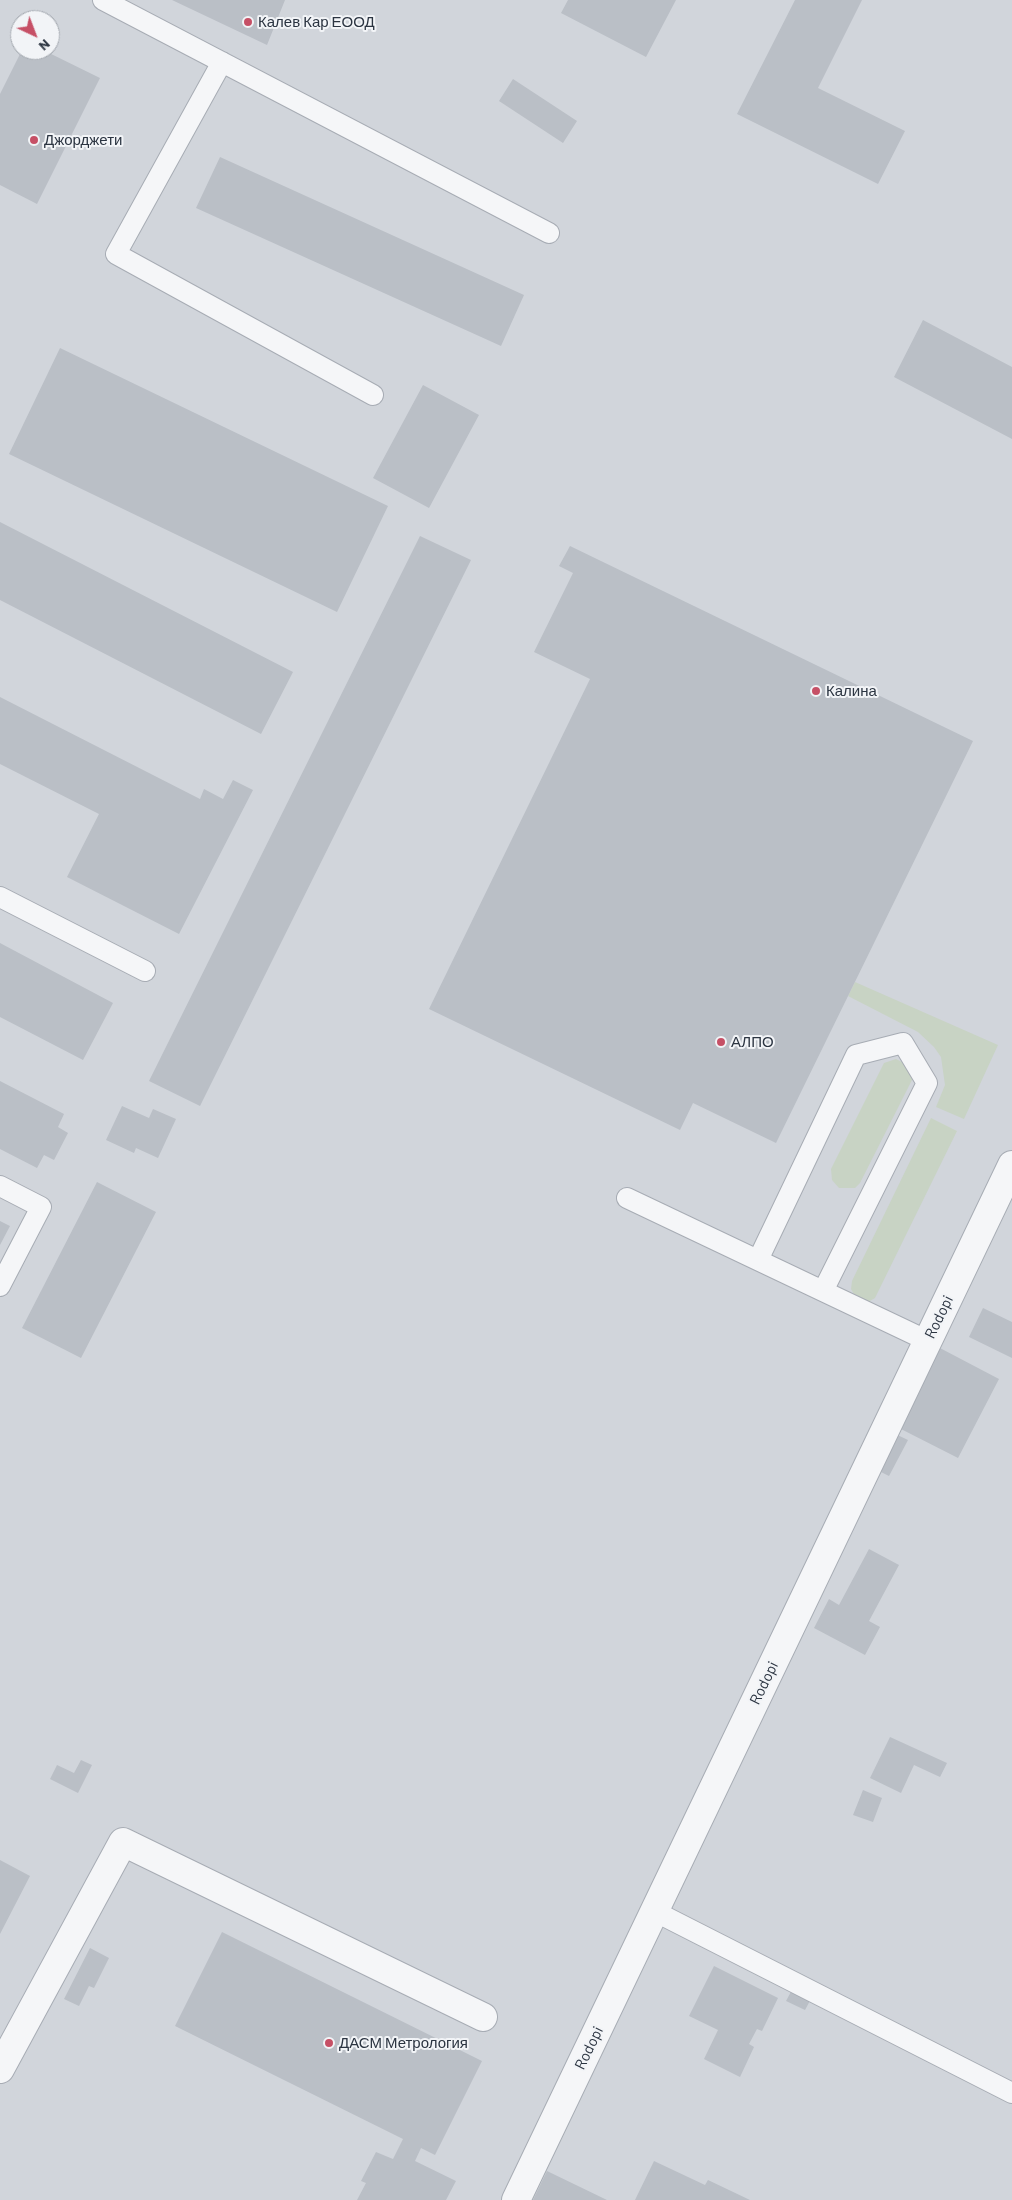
<!DOCTYPE html>
<html>
<head>
<meta charset="utf-8">
<style>
	body { margin:0 }
	#map { position:relative; width:1012px; height:2200px; overflow:hidden; background:#e2e5ea; font-family:Barlow,sans-serif }
	canvas { display:block }
	.north { position:absolute; left:10px; top:10px; width:50px; height:50px; box-sizing:border-box; background:#f2f4f7; border:1px solid #a2a7ae; border-radius:50%; rotate:137deg; font-size:14px; font-weight:700; line-height:20px; text-align:center; color:#2b3441 }
	.north::after { content:''; display:block; margin:auto; width:18px; height:22px; background:#c65066; clip-path:polygon(50% 0,100% 100%,50% 72%,0 100%) }
</style>
</head>
<body>
<div id="map">
<canvas width="1012" height="2200"></canvas>
<div class="north">N</div>
</div>
<script>
const ctx = document.querySelector('canvas').getContext('2d');
ctx.lineJoin = 'round';
function paint(path, color) {
  ctx.fillStyle = color;
  ctx.fill(path, 'evenodd');
}
function poly(rows) {
  const path = new Path2D();
  for (const r of rows) {
    path.moveTo(r[0], r[1]);
    for (let i = 2; i < r.length; i += 2) path.lineTo(r[i], r[i + 1]);
  }
  return path;
}
function strokePath(path, color, width, dash) {
  ctx.strokeStyle = color;
  ctx.lineWidth = width;
  ctx.lineCap = dash ? 'butt' : 'round';
  ctx.setLineDash(dash || []);
  ctx.stroke(path);
}
function drawText(font, color, halo, rows, align = 'center') {
  ctx.font = font + ' Barlow,sans-serif';
  ctx.lineWidth = 4;
  ctx.setLineDash([]);
  ctx.textBaseline = 'middle';
  ctx.strokeStyle = halo;
  ctx.fillStyle = color;
  for (const [text, x, y, turn = 0] of rows) {
    ctx.save();
    ctx.translate(x, y);
    ctx.rotate((+turn || 0) * Math.PI / 180);
    ctx.textAlign = isNaN(turn) ? turn : align;
    if (halo) ctx.strokeText(text, 0, 0);
    ctx.fillText(text, 0, 0);
    ctx.restore();
  }
}
paint(poly([
	[0,0,1012,0,1012,2200,0,2200],
	[20,20,50,20,50,50,20,50]
]), '#d1d5db');
paint(poly([
	[855,982,998,1045,964,1119,936,1107,945,1085,941,1057,934,1047,918,1032,848,996],
	[896,1059,906,1064,913,1078,860,1183,855,1188,839,1188,832,1180,831,1169,884,1063],
	[931,1118,957,1131,875,1298,868,1302,856,1298,851,1289,852,1281]
]), '#c8d3c4');
paint(poly([
	[172,0,285,0,267,45],
	[568,0,676,0,646,57,561,13],
	[795,0,862,0,818,88,905,131,878,184,737,114],
	[22,50,43,50,100,78,37,204,0,185,0,94],
	[513,79,577,121,563,143,499,101],
	[220,157,524,295,501,346,196,208],
	[923,320,1012,367,1012,439,894,377],
	[60,348,388,506,337,612,9,454],
	[423,385,479,415,429,508,373,478],
	[0,522,293,672,261,734,0,600],
	[420,536,471,560,200,1106,149,1081],
	[570,546,973,741,776,1143,693,1103,680,1130,429,1009,590,679,534,652,573,573,559,566],
	[0,697,200,799,204,789,223,799,233,780,253,790,179,934,67,877,99,814,0,764],
	[0,943,113,1003,83,1060,0,1017],
	[0,1081,64,1114,58,1127,68,1133,54,1160,44,1155,37,1168,0,1149],
	[122,1106,149,1118,153,1109,176,1119,158,1158,136,1148,134,1153,106,1140],
	[97,1182,156,1212,81,1358,22,1328],
	[0,1221,10,1226,0,1245],
	[983,1308,1012,1322,1012,1358,969,1337],
	[938,1347,999,1379,958,1458,897,1427],
	[891,1432,908,1440,889,1476,873,1468],
	[869,1549,899,1565,869,1621,880,1627,865,1655,814,1628,829,1599,839,1605],
	[890,1737,947,1763,940,1777,914,1765,901,1793,870,1778],
	[81,1760,92,1765,78,1793,50,1779,57,1765,74,1773],
	[863,1790,882,1798,873,1822,853,1815],
	[0,1860,30,1876,0,1934],
	[222,1932,482,2061,435,2155,421,2148,415,2161,456,2181,446,2200,357,2200,366,2183,361,2181,376,2152,393,2159,403,2139,175,2026],
	[90,1948,109,1958,94,1988,89,1986,79,2006,64,1999],
	[714,1966,778,1998,762,2031,757,2029,749,2044,754,2047,740,2077,704,2059,718,2030,689,2016],
	[793,1988,812,1997,805,2010,786,2001],
	[654,2161,705,2185,708,2180,750,2200,635,2200],
	[547,2171,607,2200,533,2200]
]), '#babfc6');
const lane = poly([
	[103,0,549,233],
	[222,62,116,254,373,395],
	[0,897,145,971],
	[0,1186,41,1207,0,1286],
	[627,1198,928,1341],
	[758,1260,856,1055,903,1043,927,1083,823,1291],
	[654,1911,1012,2093]
]);
const street = poly([
	[0,2069,123,1842,483,2017],
	[516,2200,1012,1165]
]);
strokePath(lane, '#a7acb4', 22);
strokePath(street, '#a7acb4', 30);
strokePath(lane, '#f5f6f8', 20);
strokePath(street, '#f5f6f8', 28);
for (const [x, y, r, color] of [
	[248,22,5,"#c65066"],
	[34,140,5,"#c65066"],
	[816,691,5,"#c65066"],
	[721,1042,5,"#c65066"],
	[329,2043,5,"#c65066"]
]) {
  const dot = new Path2D();
  dot.arc(x, y, r, 0, 2 * Math.PI);
  ctx.fillStyle = color;
  ctx.fill(dot);
  strokePath(dot, '#f2f4f7', 2);
}
drawText('15px', '#2b3441', '#f2f4f7', [
	["Калев Кар ЕООД",258,22],
	["Джорджети",44,140],
	["Калина",826,691],
	["АЛПО",731,1042],
	["ДАСМ Метрология",339,2043]
], 'left');
drawText('15px', '#2b3441', '#f2f4f7', [
	["Rodopi",939,1317,-64],
	["Rodopi",764,1683,-64],
	["Rodopi",589,2048,-64]
]);
</script>
</body>
</html>
